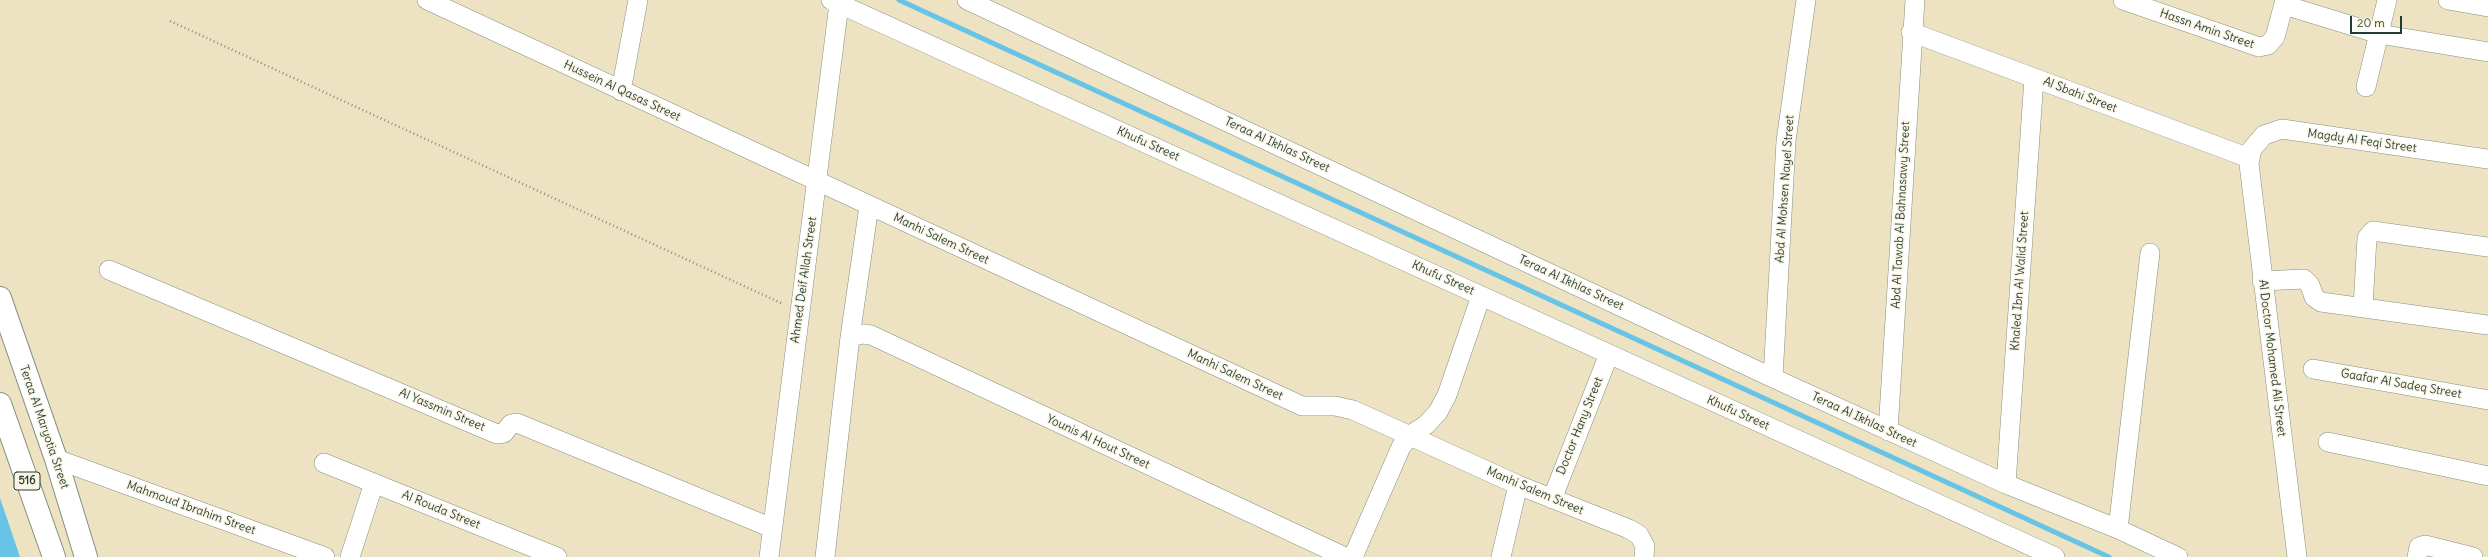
<!DOCTYPE html>
<html>
<head>
<meta charset="utf-8">
<style>
	body { margin:0 }
	#map { position:relative; width:2488px; height:557px; overflow:hidden; background:#ede3c3; font-family:Delius,sans-serif }
	canvas { display:block }
	.scale { position:absolute; left:2350px; top:16px; width:52px; height:18px; box-sizing:border-box; border:2px solid #1f3d34; border-top:0; padding-left:5px; font-size:12px; line-height:14px; white-space:nowrap; color:#1f3d34; -webkit-text-stroke:3px #fcf5e5; paint-order:stroke }
</style>
</head>
<body>
<div id="map">
<canvas width="2488" height="557"></canvas>
<div class="scale">20 m</div>
</div>
<script>
const ctx = document.querySelector('canvas').getContext('2d');
ctx.lineJoin = 'round';
function paint(path, color) {
  ctx.fillStyle = color;
  ctx.fill(path, 'evenodd');
}
function poly(rows) {
  const path = new Path2D();
  for (const r of rows) {
    path.moveTo(r[0], r[1]);
    for (let i = 2; i < r.length; i += 2) path.lineTo(r[i], r[i + 1]);
  }
  return path;
}
function strokePath(path, color, width, dash) {
  ctx.strokeStyle = color;
  ctx.lineWidth = width;
  ctx.lineCap = dash ? 'butt' : 'round';
  ctx.setLineDash(dash || []);
  ctx.stroke(path);
}
function drawText(font, color, halo, rows, align = 'center') {
  ctx.font = font + ' Delius,sans-serif';
  ctx.lineWidth = 3;
  ctx.setLineDash([]);
  ctx.textBaseline = 'middle';
  ctx.strokeStyle = halo;
  ctx.fillStyle = color;
  for (const [text, x, y, turn = 0] of rows) {
    ctx.save();
    ctx.translate(x, y);
    ctx.rotate((+turn || 0) * Math.PI / 180);
    ctx.textAlign = isNaN(turn) ? turn : align;
    if (halo) ctx.strokeText(text, 0, 0);
    ctx.fillText(text, 0, 0);
    ctx.restore();
  }
}
paint(poly([
	[0,498,18,551,20,557,0,557]
]), '#68c4e6');
strokePath(poly([
	[899,0,2109,557]
]), '#68c4e6', 5);
const minor = poly([
	[427,0,1302,406,1335,406,1353,410,1518,485,1629,529,1639,535,1645,546,1644,557],
	[831,0,2055,557],
	[967,0,1773,378,2006,484,2118,529,2178,557],
	[2123,0,2259,47,2268,45,2275,37,2285,0],
	[2448,0,2488,7],
	[2284,5,2379,34,2488,52],
	[1911,32,2249,158],
	[2366,87,2387,0],
	[621,91,638,0],
	[109,270,497,434,504,433,511,424,517,423,772,528],
	[2262,281,2304,279,2310,285,2314,297,2321,302,2488,325],
	[2363,307,2367,238,2373,231,2488,247],
	[850,337,863,334,871,335,1345,557],
	[2313,369,2488,400],
	[1773,378,1786,141,1806,0],
	[1888,431,1915,0],
	[2328,442,2488,476],
	[56,459,325,557],
	[324,463,557,557],
	[2006,484,2034,78],
	[1552,499,1609,354],
	[2118,529,2150,253],
	[350,557,374,483],
	[769,557,839,4],
	[825,557,850,337,869,206],
	[1353,557,1401,447,1410,435,1426,425,1438,412,1447,395,1481,296],
	[1501,557,1518,485],
	[2297,557,2249,164,2252,149,2264,135,2282,129,2488,159],
	[2417,557,2419,547,2425,545,2473,557]
]);
const major = poly([
	[0,298,56,459,86,557]
]);
const highway = poly([
	[0,404,54,557]
]);
strokePath(minor, '#86907c', 20);
strokePath(major, '#86907c', 24);
strokePath(highway, '#86907c', 24);
strokePath(poly([
	[170,21,783,304]
]), '#86907c', 2.5, [1, 3]);
strokePath(minor, '#fff', 19);
strokePath(major, '#fff', 22);
strokePath(highway, '#fff', 22);
for (const [x, y, w] of [
	[27,481,26]
]) {
  const box = new Path2D();
  box.roundRect(x - w / 2, y - 9, w, 18, 3);
  ctx.fillStyle = '#fcf5e5';
  ctx.fill(box);
  strokePath(box, '#1f3d34', 1);
}
drawText('bold 11px', '#1f3d34', null, [
	["516",27,481]
]);
drawText('12px', '#1f3d34', '#fcf5e5', [
	["Hassn Amin Street",2207,29,19],
	["Hussein Al Qasas Street",622,91,25],
	["Al Sbahi Street",2080,95,21],
	["Magdy Al Feqi Street",2362,141,8],
	["Khufu Street",1148,144,24],
	["Teraa Al Ikhlas Street",1277,145,25],
	["Abd Al Mohsen Nayel Street",1785,189,-86],
	["Abd Al Tawab Al Bahnasawy Street",1901,215,-87],
	["Manhi Salem Street",941,239,25],
	["Khufu Street",1443,278,24],
	["Ahmed Deif Allah Street",804,280,-82],
	["Khaled Ibn Al Walid Street",2020,281,-86],
	["Teraa Al Ikhlas Street",1571,283,25],
	["Al Doctor Mohamed Ali Street",2272,358,83],
	["Manhi Salem Street",1235,375,25],
	["Gaafar Al Sadeq Street",2401,384,10],
	["Al Yassmin Street",442,410,23],
	["Khufu Street",1738,413,24],
	["Teraa Al Ikhlas Street",1864,420,25],
	["Doctor Hany Street",1580,426,-68],
	["Teraa Al Maryotia Street",44,427,71],
	["Younis Al Hout Street",1098,442,25],
	["Manhi Salem Street",1535,491,23],
	["Mahmoud Ibrahim Street",191,508,20],
	["Al Rouda Street",441,510,22]
]);
</script>
</body>
</html>
